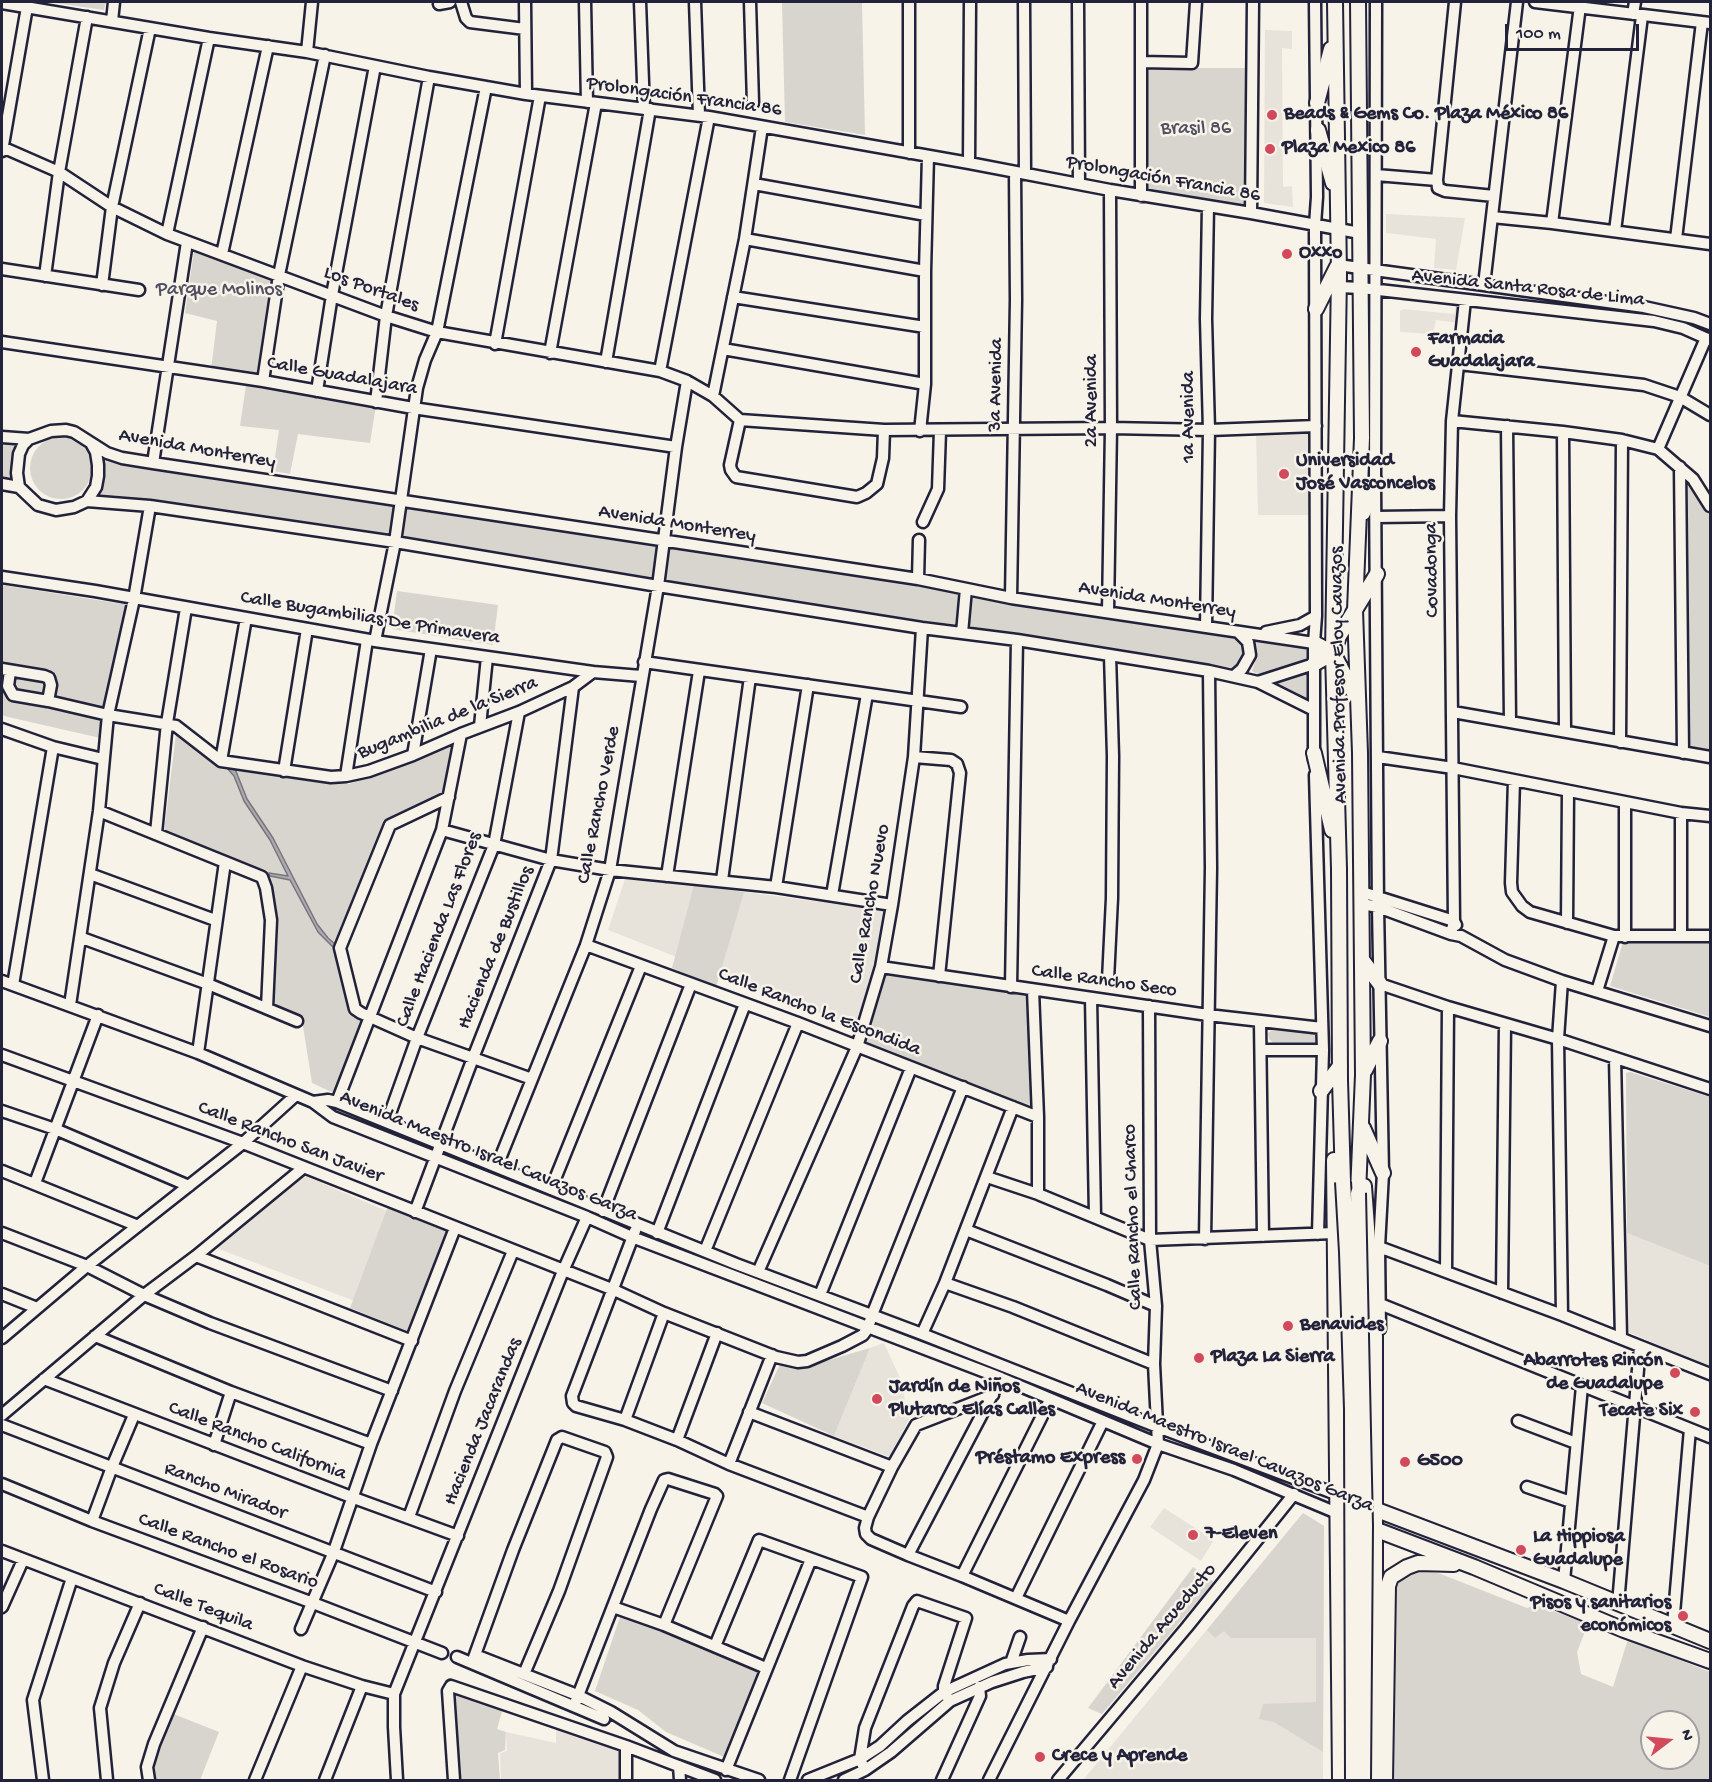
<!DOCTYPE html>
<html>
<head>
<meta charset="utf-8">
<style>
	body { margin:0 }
	#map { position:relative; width:1712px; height:1782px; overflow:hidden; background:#f7f3e8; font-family:"Gochi Hand",sans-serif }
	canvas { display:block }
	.frame { position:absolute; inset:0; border:3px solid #22223b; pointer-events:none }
	.north { position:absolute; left:1640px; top:1710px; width:60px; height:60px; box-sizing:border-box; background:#f7f3e8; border:2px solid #a29fa3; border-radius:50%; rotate:74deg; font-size:16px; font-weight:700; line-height:24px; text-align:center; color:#22223b }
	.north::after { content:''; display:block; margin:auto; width:21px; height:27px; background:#d1495b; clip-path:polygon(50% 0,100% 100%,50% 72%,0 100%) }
	.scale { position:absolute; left:1505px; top:24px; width:134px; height:27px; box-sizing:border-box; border:3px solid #22223b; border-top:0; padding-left:8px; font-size:18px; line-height:21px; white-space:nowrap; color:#22223b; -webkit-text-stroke:4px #f7f3e8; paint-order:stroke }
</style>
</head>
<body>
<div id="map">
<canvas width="1712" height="1782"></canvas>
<div class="frame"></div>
<div class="north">N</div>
<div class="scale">100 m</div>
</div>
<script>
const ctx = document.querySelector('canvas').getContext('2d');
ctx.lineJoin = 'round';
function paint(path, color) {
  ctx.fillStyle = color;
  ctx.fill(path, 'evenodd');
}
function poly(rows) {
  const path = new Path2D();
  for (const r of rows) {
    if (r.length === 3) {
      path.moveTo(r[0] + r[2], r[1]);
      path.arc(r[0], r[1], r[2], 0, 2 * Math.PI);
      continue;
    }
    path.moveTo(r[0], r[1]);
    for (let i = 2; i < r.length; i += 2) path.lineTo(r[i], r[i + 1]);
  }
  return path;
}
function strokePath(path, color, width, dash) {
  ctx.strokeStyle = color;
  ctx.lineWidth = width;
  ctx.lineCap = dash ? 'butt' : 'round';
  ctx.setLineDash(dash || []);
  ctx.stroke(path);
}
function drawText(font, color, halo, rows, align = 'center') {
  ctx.font = font + ' "Gochi Hand",sans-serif';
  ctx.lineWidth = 5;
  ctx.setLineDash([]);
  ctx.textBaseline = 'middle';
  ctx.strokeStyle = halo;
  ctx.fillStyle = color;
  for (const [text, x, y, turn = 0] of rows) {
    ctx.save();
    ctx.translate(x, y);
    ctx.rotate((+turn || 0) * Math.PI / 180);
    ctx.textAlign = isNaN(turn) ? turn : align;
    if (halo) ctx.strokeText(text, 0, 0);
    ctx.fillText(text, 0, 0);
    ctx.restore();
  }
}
paint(poly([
	[1265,30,1292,31,1292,49,1282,48,1283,187,1292,186,1293,207,1264,203],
	[1386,214,1465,218,1456,270,1434,268,1436,239,1386,233],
	[1457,302,1458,323,1436,320,1433,334,1400,332,1400,311,1404,309,1454,314],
	[1256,433,1311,433,1312,515,1258,515],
	[626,876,887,911,857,1028,608,930],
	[303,1175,391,1213,357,1302,214,1247],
	[1627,1233,1710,1266,1710,1367,1626,1331],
	[884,1343,900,1378,909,1419,890,1457,834,1436,870,1348],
	[1164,1508,1214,1540,1201,1561,1150,1527],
	[1303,1513,1324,1526,1323,1780,1083,1780],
	[556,1728,622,1751,624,1780,501,1780,500,1753,507,1751,506,1732,556,1743]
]), '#e7e3db');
paint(poly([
	[49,2,106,2,104,10],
	[782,2,862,2,865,135,785,122],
	[1144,68,1249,68,1248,208,1143,191],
	[194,251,273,280,259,377,211,370,217,321,185,313],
	[246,385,376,405,370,443,298,434,290,474,273,471,279,430,240,426],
	[61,468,31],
	[2,441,21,444,16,483,2,480],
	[96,452,1238,632,1250,646,1234,676,87,501,93,491],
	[1684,480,1698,490,1710,518,1710,753,1689,751],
	[2,585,129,605,109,740,4,716,2,712],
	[397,591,498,605,493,645,392,629],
	[1269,638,1313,644,1312,663,1265,678,1252,671,1257,656,1254,640],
	[1309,670,1309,701,1272,683],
	[178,731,186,733,220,769,349,784,455,742,446,795,387,823,336,945,355,1009,369,1017,338,1095,312,1083,302,1020,272,1008,278,934,270,876,268,871,164,832,176,734],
	[694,885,744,892,716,987,672,968],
	[1623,942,1710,942,1710,1017,1610,986],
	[885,972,1029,994,1031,1103,1028,1107,863,1044],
	[1278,1025,1316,1030,1315,1048,1275,1045,1269,1039,1268,1033],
	[1630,1072,1710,1097,1710,1266,1627,1233,1626,1073],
	[388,1206,448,1231,408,1331,350,1308],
	[870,1348,834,1436,762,1403,782,1360,805,1367],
	[1303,1513,1324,1526,1323,1752,1274,1722,1259,1719,1263,1704,1316,1702,1316,1638,1231,1638,1224,1631,1215,1638,1207,1630],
	[1193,1567,1214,1582,1102,1714,1088,1708],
	[1421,1570,1441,1574,1527,1608,1537,1605,1588,1624,1577,1652,1581,1674,1613,1687,1628,1639,1710,1672,1710,1780,1391,1780,1392,1588,1396,1581,1407,1573],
	[1652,1722,1688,1722,1688,1758,1652,1758],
	[621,1614,762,1670,729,1759,666,1732,638,1710,595,1691],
	[454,1690,503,1708,497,1729,506,1732,505,1750,498,1753,500,1780,458,1780],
	[171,1713,219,1732,200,1780,153,1780,152,1765]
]), '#d8d5cf');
const water = poly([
	[227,768,235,769,247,799,273,838,317,924,328,938,336,945,337,949,333,947,318,932,290,880,270,876,269,873,288,876,270,840,244,801,234,776,227,768]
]);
paint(water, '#aeabad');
strokePath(water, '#76747f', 1.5);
const minor = poly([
	[461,2,466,18,470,22,525,29],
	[525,2,526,94],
	[585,2,587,102],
	[640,2,644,109],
	[695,2,699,115],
	[750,2,753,103],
	[909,2,909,153],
	[1024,2,1025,174],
	[1078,2,1079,184],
	[1141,2,1141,196],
	[1376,2,1375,481,1378,907,1383,1173,1379,1247,1380,1329],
	[1455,2,1437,180,1438,188,1445,191,1494,196],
	[1535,2,1710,23],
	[2,3,209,38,307,52,429,77,526,94,709,117,969,163,1110,190,1251,213,1360,233],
	[439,4,450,2],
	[1633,14,1635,2],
	[112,21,114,2],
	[307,52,312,2],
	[1141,62,1192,63,1196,2],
	[2,147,59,172,112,207,167,234,386,316,437,332,660,371,687,381,713,396,740,420],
	[2,151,27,7],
	[969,163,970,2],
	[1376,175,1437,180],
	[754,184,926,215],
	[1251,213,1253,2],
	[1492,217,1552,223,1710,244],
	[1552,223,1580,6],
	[1615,231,1642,16],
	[167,234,209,38],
	[745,239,925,271],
	[1676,239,1702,22],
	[222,254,268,46],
	[1338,265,1644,307,1694,318,1710,324],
	[2,269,139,290],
	[45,276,59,172,87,17],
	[102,285,112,207,150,28],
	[1484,285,1517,2],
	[1339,287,1361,288,1654,321,1683,328,1710,340],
	[733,297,925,327],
	[2,342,263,381,413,408,676,447],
	[495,344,540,96],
	[723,349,925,384],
	[550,353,596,103],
	[606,362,650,109],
	[1459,364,1644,385,1680,397,1710,415],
	[660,371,709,117],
	[263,381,279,275,325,55],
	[317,391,332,295,375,66],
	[713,396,745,239,762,127],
	[376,402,386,316,429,77],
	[740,420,884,430,1111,428,1209,430,1316,426],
	[740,420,730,465,731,470,736,477,857,497,866,493,877,484,883,458,884,430],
	[1452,421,1563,432,1622,440,1658,449,1693,479,1710,506],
	[1507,426,1510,721],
	[920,431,925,384,925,271,928,156],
	[1563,432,1565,731],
	[2,437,29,439,51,431,66,430,74,432,107,453,122,458,153,463,918,579,1011,598,1314,643],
	[1658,449,1706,338],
	[153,463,187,242],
	[1680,467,1683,753],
	[2,484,19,487,38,505,56,510,74,507,87,501,150,506,395,542,658,586,922,628,1017,640,1209,671,1258,682,1314,710],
	[19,487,17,473,19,454,23,445,29,439],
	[87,501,96,487,98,476,98,465,96,452,91,443],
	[1376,517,1450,516],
	[923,522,938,489,940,431],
	[2,577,95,591,375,641,593,672,641,676],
	[918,579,919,540],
	[1011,598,1016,300,1015,172],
	[1108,612,1111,428,1110,190],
	[1206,627,1209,430,1206,319,1208,206],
	[1266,632,1300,625,1316,616],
	[962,633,966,589],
	[375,641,395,542,417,388,425,360,437,332,486,87],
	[644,662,961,707],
	[2,669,44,676,49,678,51,685,48,701,108,715,176,726,221,761,331,777,346,776,369,771,413,755,461,734,519,712,573,687,593,672],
	[10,671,8,686,13,695,48,701],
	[1234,676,1242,669,1250,655,1248,642,1238,632],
	[1258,682,1314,664],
	[1453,712,1710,757],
	[480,726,487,657],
	[2,729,53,747,103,759],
	[1620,742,1622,440],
	[413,755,431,649],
	[914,757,951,760,957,764,960,773,939,976],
	[1378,757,1453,768,1681,813,1710,816],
	[1314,760,1314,643,1316,616,1315,225,1317,197,1315,2],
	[221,761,246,618],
	[284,771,307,629],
	[1315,775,1323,1050,1318,1234],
	[346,776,367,640],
	[1514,780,1511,883,1512,892,1522,906,1530,912,1614,936,1710,936],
	[449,797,390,825,340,948,355,1009,361,1013,417,1038,532,1079],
	[1625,802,1625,937],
	[99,811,262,877,266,888,271,920,267,1008],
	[442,830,551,860,610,870,776,887,892,905],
	[156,833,167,723,186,608],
	[90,874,215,920],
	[667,876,699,671],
	[722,880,750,677],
	[776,887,808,685],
	[1362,892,1454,921,1456,925],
	[832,895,867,694],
	[1362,904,1378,907,1451,934,1461,936,1505,960,1562,981,1710,1026],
	[1567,923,1568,792],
	[1451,934,1454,921,1450,516,1452,421,1465,300],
	[1681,935,1681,813],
	[82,938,208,984,297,1021],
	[586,945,798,1023,1038,1117],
	[881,967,1208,1015,1322,1028],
	[1108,980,1112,898,1113,756,1110,655],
	[2,981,198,1053,313,1102,333,1117,587,1217,632,1237,1001,1378,1158,1444,1234,1470,1337,1513],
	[1380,984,1448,1007,1558,1039,1710,1089],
	[13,985,53,747],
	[1011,987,1017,640],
	[1033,990,1038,1117,1038,1194],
	[1597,991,1614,936],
	[1091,998,1095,1216],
	[70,1005,99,811,108,715,134,599,150,506],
	[1260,1022,1263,1236],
	[1261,1050,1323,1050],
	[198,1053,225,862],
	[2,1055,243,1143,614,1290,664,1313,776,1357,798,1362,807,1361,842,1346,863,1335,868,1328,872,1315,963,1087],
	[1615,1058,1621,1338],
	[313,1102,328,1100,337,1102,736,1264,922,1334,1158,1427,1336,1494],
	[337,1102,442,830,461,734],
	[2,1111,55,1129,189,1186],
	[387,1122,417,1038,494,845,519,712],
	[497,1166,586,945,610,870,658,586,676,447,687,381],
	[2,1171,138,1226],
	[987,1177,1038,1194,1150,1240,1334,1233],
	[35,1183,98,1015],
	[551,1189,641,966],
	[603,1211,691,984],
	[415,1212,473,1058,551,860,573,687],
	[966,1230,1107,1285,1156,1306],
	[635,1231,572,1396,573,1403,576,1406,625,1420,677,1440,729,1464,868,1517],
	[2,1233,87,1266,144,1295,210,1323,392,1391],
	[657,1233,745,1004],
	[1205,1239,1211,868,1209,671],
	[1379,1247,1562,1315,1710,1374],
	[705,1251,798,1023],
	[196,1256,412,1341],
	[1446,1271,1448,1007],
	[758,1272,857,1047,881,967,892,905,914,757,922,628],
	[945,1283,1013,1307,1154,1364],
	[1502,1293,1505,1024],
	[2,1294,37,1308],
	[820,1295,911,1068],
	[1380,1304,1710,1437],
	[1562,1315,1558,1039,1562,981],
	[922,1334,945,1283,1013,1107],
	[95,1336,231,1392,371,1444],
	[2,1338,87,1266,243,1143,296,1095],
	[44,1379,354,1498,458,1536],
	[993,1395,916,1425,892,1467,868,1517,865,1528,866,1534,871,1539,908,1555,962,1576,1069,1621],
	[749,1412,892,1467],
	[2,1415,144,1295,196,1256,303,1168],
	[625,1420,664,1313],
	[1518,1421,1576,1443],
	[2,1425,436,1592],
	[677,1440,717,1333],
	[214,1445,231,1392],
	[729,1464,772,1355],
	[2,1484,92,1521,313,1603,442,1653],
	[1527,1487,1571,1502],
	[409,1517,455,1391,513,1251],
	[92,1521,112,1467,134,1415],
	[2,1551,302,1666,362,1686,394,1694],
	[908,1555,1001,1378],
	[962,1576,1050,1400],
	[1564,1581,1582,1386],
	[1016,1598,1103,1421],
	[1618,1604,1640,1346],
	[2,1607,23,1560],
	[613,1607,664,1625,766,1668],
	[1673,1625,1690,1429],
	[301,1629,333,1554,371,1444,455,1228],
	[715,1646,759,1540,862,1577,790,1780],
	[475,1655,577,1695,611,1712,674,1751,759,1780],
	[457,1657,604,1719],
	[472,1663,513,1550,557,1440,562,1437,605,1452,607,1457,559,1591,524,1674],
	[1011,1663,1020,1637],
	[574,1706,651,1509,664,1480,668,1479,715,1494,717,1496,664,1625],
	[626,1746,626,1780],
	[679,1766,680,1780],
	[726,1770,811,1559],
	[865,1770,860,1759,865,1728,913,1606,917,1601,966,1618,944,1686,944,1692,950,1701],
	[43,1780,33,1700,72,1578],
	[107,1780,100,1708,114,1663,140,1603],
	[149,1780,147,1767,154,1744,203,1627],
	[255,1780,302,1666],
	[325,1780,362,1686],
	[397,1780,394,1727,394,1694,563,1271,587,1217],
	[454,1780,448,1691,451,1686,626,1746,715,1780],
	[808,1780,860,1759,880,1746,907,1721,944,1692,1005,1664,1028,1660,1051,1659],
	[844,1780,865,1770,891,1752,950,1701,992,1682,1023,1672,1047,1667],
	[942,1780,980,1696,979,1687],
	[989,1780,1069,1621,1144,1480,1158,1444,1154,1364,1156,1306,1150,1240,1149,1006],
	[1058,1780,1187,1627,1294,1494]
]);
const major = poly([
	[1335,2,1339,275,1333,653,1339,869,1340,1080,1343,1182],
	[1358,2,1362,438,1355,610,1360,753,1363,1075,1358,1193],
	[1317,103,1331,49],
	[1318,130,1333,183],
	[1316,309,1337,267],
	[1363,513,1375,481],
	[1314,643,1333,653,1355,695],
	[1314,664,1333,653,1339,636,1377,574],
	[1314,753,1332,830],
	[1363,961,1380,984],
	[1365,1070,1380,1041],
	[1321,1091,1340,1066],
	[1363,1128,1383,1173],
	[1334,1160,1340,1780],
	[1364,1186,1375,1337,1375,1780],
	[1369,1507,1564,1581,1710,1641],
	[1369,1527,1474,1567,1624,1630,1710,1661],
	[1385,1780,1388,1586,1391,1577,1407,1567,1418,1563,1454,1564]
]);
strokePath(minor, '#22223b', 15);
strokePath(major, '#22223b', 18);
strokePath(minor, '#f7f3e8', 10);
strokePath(major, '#f7f3e8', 14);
const majorBridge = poly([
	[1343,1182,1347,1252,1352,1409,1353,1780],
	[1358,1193,1365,1526,1363,1780]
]);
strokePath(majorBridge, '#22223b', 18, []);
strokePath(majorBridge, '#f7f3e8', 14);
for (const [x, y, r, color] of [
	[1272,115,6,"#d1495b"],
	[1270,149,6,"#d1495b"],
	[1287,254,6,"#d1495b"],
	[1416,352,6,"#d1495b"],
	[1284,474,6,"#d1495b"],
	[1288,1326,6,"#d1495b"],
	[1199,1358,6,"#d1495b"],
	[1675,1373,6,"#d1495b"],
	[877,1399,6,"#d1495b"],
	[1695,1412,6,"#d1495b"],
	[1137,1459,6,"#d1495b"],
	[1405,1462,6,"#d1495b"],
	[1193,1535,6,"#d1495b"],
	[1521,1550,6,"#d1495b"],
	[1683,1616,6,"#d1495b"],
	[1040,1757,6,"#d1495b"]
]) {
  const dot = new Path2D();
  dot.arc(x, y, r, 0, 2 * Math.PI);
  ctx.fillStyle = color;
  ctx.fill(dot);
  strokePath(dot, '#f7f3e8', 2);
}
drawText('20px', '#22223b', '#f7f3e8', [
	["Prolongación Francia 86",684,98,8],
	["Prolongación Francia 86",1163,180,10],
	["Avenida Santa Rosa de Lima",1528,289,6],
	["Los Portales",371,290,20],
	["Calle Guadalajara",342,377,10],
	["3a Avenida",997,385,-89],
	["2a Avenida",1093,401,-90],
	["1a Avenida",1190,417,-90],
	["Avenida Monterrey",197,450,10],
	["Avenida Monterrey",677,525,9],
	["Covadonga",1433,570,-91],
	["Avenida Monterrey",1157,601,9],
	["Calle Bugambilias De Primavera",370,619,9],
	["Avenida Profesor Eloy Cavazos",1340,675,-91],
	["Bugambilia de la Sierra",448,719,-22],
	["Calle Rancho Verde",600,805,-79],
	["Calle Rancho Nuevo",871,904,-80],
	["Calle Hacienda Las Flores",440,930,-69],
	["Hacienda de Bustillos",497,948,-68],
	["Calle Rancho Seco",1104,982,8],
	["Calle Rancho la Escondida",819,1013,21],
	["Calle Rancho San Javier",290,1143,21],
	["Avenida Maestro Israel Cavazos Garza",488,1157,22],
	["Calle Rancho el Charco",1134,1217,-92],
	["Hacienda Jacarandas",484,1422,-68],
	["Calle Rancho California",257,1442,21],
	["Avenida Maestro Israel Cavazos Garza",1224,1448,22],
	["Rancho Mirador",225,1492,21],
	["Calle Rancho el Rosario",228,1552,20],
	["Calle Tequila",203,1608,21],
	["Avenida Acueducto",1163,1627,-50]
]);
drawText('bold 20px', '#22223b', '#f7f3e8', [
	["Beads & Gems Co. Plaza México 86",1284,115],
	["Plaza Mexico 86",1282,149],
	["Oxxo",1299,254],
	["Farmacia",1428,340],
	["Guadalajara",1428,363],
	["Universidad",1296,462],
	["José Vasconcelos",1296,485],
	["Benavides",1300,1326],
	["Plaza La Sierra",1211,1358],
	["Abarrotes Rincón",1663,1362,"right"],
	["de Guadalupe",1663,1385,"right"],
	["Jardín de Niños",889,1388],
	["Plutarco Elías Calles",889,1411],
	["Tecate Six",1683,1412,"right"],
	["Préstamo Express",1125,1459,"right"],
	["G500",1417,1462],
	["7-Eleven",1205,1535],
	["La Hippiosa",1533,1538],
	["Guadalupe",1533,1561],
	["Pisos y sanitarios",1671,1604,"right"],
	["económicos",1671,1627,"right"],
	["Crece y Aprende",1052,1757]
], 'left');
drawText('20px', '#504f60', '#f7f3e8', [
	["Brasil 86",1196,130],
	["Parque Molinos",219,291]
]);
</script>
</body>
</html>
